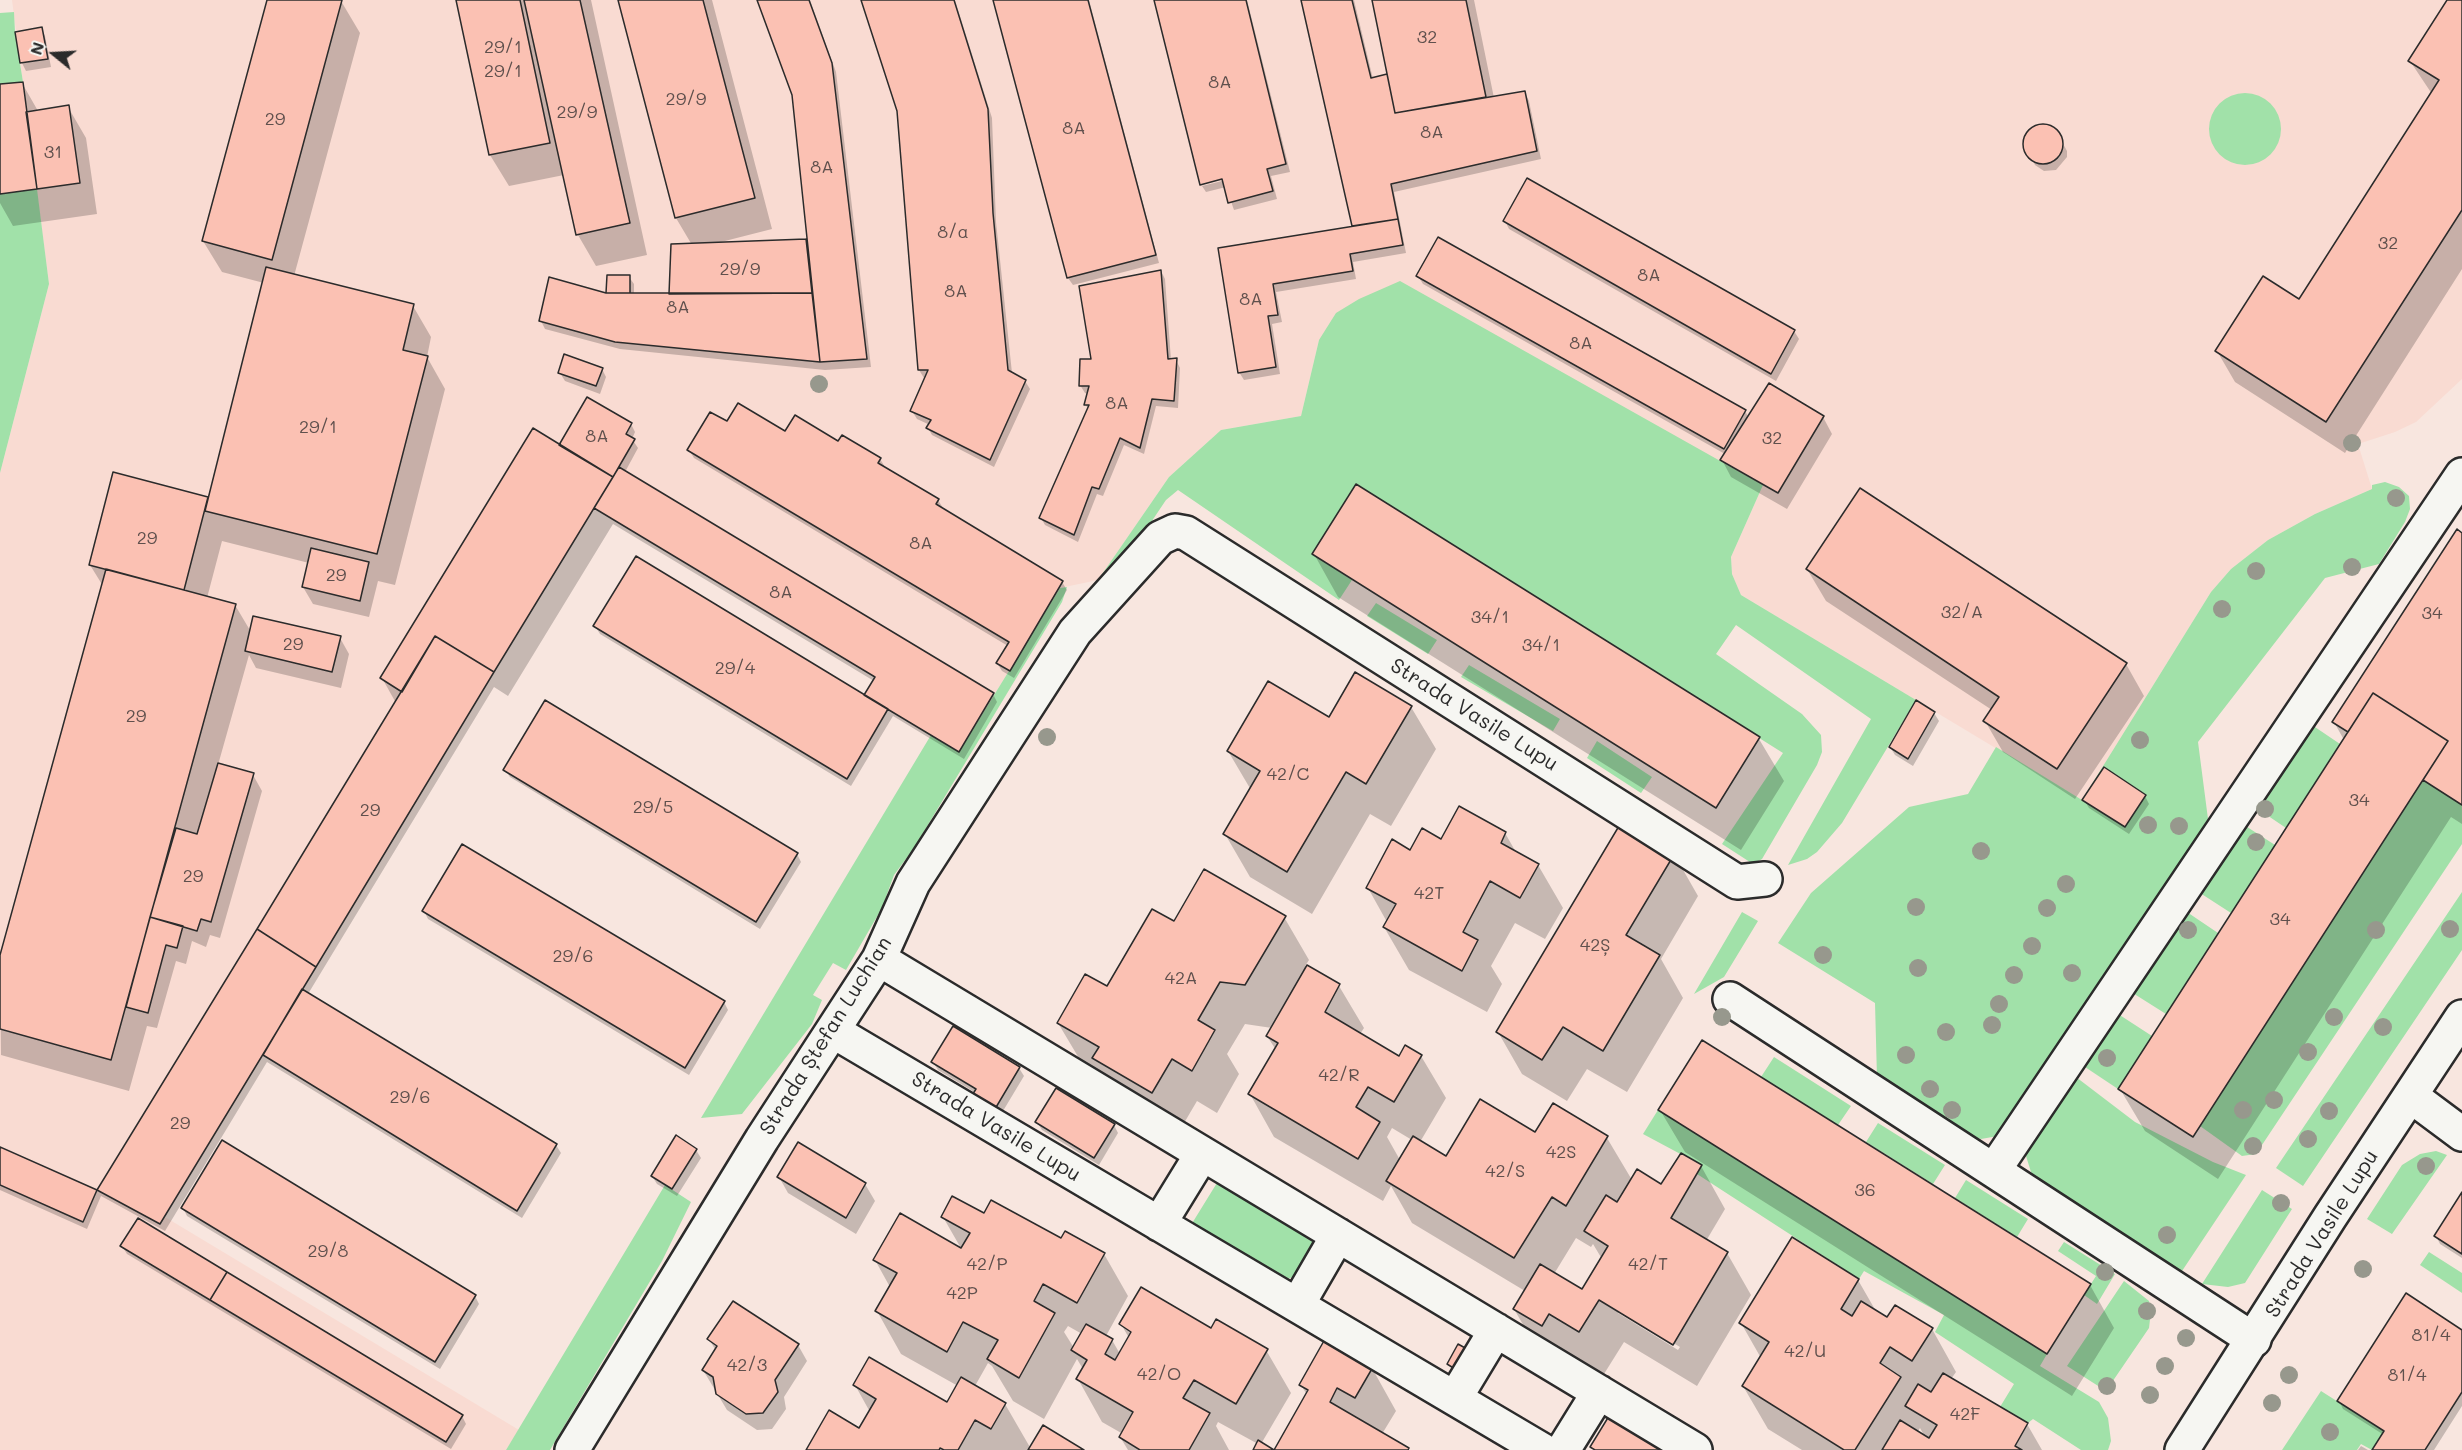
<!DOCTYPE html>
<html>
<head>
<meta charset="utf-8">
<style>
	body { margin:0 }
	#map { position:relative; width:2462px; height:1450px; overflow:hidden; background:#f8e6df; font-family:Mali,sans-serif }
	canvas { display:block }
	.north { position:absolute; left:24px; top:24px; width:60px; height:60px; -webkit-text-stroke:4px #f6f6f2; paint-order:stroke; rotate:288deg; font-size:16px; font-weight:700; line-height:24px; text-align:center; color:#2b2b2b }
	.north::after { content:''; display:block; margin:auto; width:21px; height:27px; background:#2b2b2b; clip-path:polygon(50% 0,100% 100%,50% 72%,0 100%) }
</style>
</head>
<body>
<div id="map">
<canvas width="2462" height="1450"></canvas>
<div class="north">N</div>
</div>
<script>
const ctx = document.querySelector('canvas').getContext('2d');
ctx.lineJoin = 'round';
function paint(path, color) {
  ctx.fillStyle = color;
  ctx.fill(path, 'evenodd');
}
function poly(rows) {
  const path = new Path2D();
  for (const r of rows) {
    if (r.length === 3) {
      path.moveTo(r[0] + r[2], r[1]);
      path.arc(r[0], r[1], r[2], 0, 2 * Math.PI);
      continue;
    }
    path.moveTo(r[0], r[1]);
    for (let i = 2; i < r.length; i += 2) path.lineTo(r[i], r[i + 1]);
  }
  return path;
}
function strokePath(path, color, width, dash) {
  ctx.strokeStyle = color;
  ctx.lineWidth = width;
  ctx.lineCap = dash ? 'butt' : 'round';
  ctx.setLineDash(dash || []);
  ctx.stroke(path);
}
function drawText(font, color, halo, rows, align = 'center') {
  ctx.font = font + ' Mali,sans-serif';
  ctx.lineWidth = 4.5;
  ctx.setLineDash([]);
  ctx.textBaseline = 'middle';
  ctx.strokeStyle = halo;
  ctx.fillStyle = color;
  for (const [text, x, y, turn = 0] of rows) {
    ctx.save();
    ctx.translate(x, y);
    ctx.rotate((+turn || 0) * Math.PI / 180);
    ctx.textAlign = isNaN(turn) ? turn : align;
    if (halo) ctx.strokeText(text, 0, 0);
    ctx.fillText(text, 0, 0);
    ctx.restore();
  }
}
paint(poly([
	[12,0,2462,0,2462,379,2416,422,2395,432,2358,444,2372,489,2315,514,2268,540,2231,569,2211,592,2082,800,1741,595,1732,574,1731,557,1763,485,1319,340,1301,416,1221,430,1169,477,1098,580,1060,588,959,752,864,695,875,676,594,508,494,672,435,637,97,1190,160,1224,165,1217,519,1430,506,1450,0,1450,0,473,49,284]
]), '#f9dbd2');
paint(poly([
	[14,12,15,32,23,82,0,84,0,13],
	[2245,129,36],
	[37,189,49,284,0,473,0,194],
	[1400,281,1763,485,1731,557,1732,574,1741,595,1916,700,1842,823,1817,852,1807,859,1788,865,1871,719,1736,625,1716,654,1802,714,1821,735,1822,752,1817,765,1762,859,1753,864,1722,844,1783,753,1356,484,1312,554,1352,580,1339,600,1178,490,1166,500,1125,561,1098,580,1169,477,1221,430,1301,416,1319,340,1336,313,1359,299],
	[2385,482,2399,487,2409,496,2410,509,2405,522,2379,564,2325,578,2198,742,2208,819,2012,1121,1998,1136,1981,1139,1966,1135,1877,1078,1875,1003,1778,943,1811,893,1909,807,1968,794,1996,747,2082,800,2211,592,2231,569,2268,540,2315,514,2372,489,2372,485],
	[1067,587,1062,602,914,848,894,875,882,908,846,970,833,963,813,995,822,1000,812,1024,742,1114,701,1118,931,735,959,752,1060,588],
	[1376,603,1437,640,1428,654,1367,616],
	[1469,665,1560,719,1553,731,1461,677],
	[2309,723,2340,744,2286,828,2255,807],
	[1597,741,1652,777,1641,793,1587,758],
	[2423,780,2462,805,2462,844,2256,1154,2242,1156,2200,1126],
	[2241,823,2275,845,2231,913,2197,891],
	[2462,892,2462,950,2303,1186,2276,1168],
	[2181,908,2218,933,2166,1014,2128,990],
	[1742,912,1758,921,1724,977,1694,994],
	[2112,1010,2152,1036,2118,1089,2079,1063],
	[1774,1057,1851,1106,1838,1125,1761,1077],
	[2072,1074,2135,1122,2213,1162,2246,1175,2180,1274,2038,1183,2031,1172,2026,1156,2028,1147],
	[1658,1110,2047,1354,2040,1366,2099,1402,2108,1418,2111,1441,2108,1450,2081,1450,2033,1419,2028,1423,2000,1407,2014,1384,1935,1332,1944,1315,1864,1271,1859,1279,1697,1174,1701,1165,1643,1134],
	[1878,1123,1945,1165,1933,1184,1866,1142],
	[2436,1151,2447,1155,2392,1234,2367,1219,2402,1165,2420,1154],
	[1220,1178,1321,1241,1304,1272,1281,1282,1191,1225],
	[1966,1180,2028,1219,2017,1237,1955,1198],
	[665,1185,691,1202,662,1261,550,1450,506,1450],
	[2262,1190,2292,1209,2245,1283,2228,1287,2202,1284],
	[2064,1242,2115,1274,2097,1304,2084,1295,2096,1276,2058,1251],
	[2429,1252,2462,1273,2462,1293,2420,1265],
	[2124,1281,2149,1301,2151,1311,2149,1328,2106,1391,2067,1366],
	[2321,1391,2384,1431,2372,1450,2361,1444,2357,1450,2282,1450]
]), '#a1e1a9');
paint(poly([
	[268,0,341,1,360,33,294,276,413,306,431,337,427,357,445,389,395,585,378,581,369,617,313,604,303,587,309,563,222,541,207,598,235,605,251,632,340,638,349,654,341,688,256,668,249,655,218,765,253,775,262,791,220,938,210,935,206,947,192,941,186,964,176,961,157,1028,147,1026,129,1091,1,1055,0,961,103,586,90,565,114,474,209,499,264,283,222,272,203,241],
	[457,0,591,0,647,255,596,266,578,235,564,175,509,186,490,155],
	[620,0,712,0,772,229,721,242,806,240,809,246,793,95,759,0,810,0,836,72,871,367,825,370,620,349,545,329,541,321,608,295,629,277,634,284,634,295,671,295,692,245,676,218],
	[862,0,955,0,992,118,996,222,1012,373,1025,381,1030,389,994,467,932,435,928,428,930,425,917,419,912,411,926,378,924,378,919,370,899,111],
	[994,0,1089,0,1159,263,1073,285,1068,278],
	[1156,0,1247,0,1290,172,1271,176,1277,199,1234,210,1226,187,1206,192,1202,186,1230,179],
	[1303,0,1354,0,1373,79,1389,75,1374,0,1474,0,1494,98,1525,93,1529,101,1541,159,1394,192,1406,253,1353,262,1356,279,1276,292,1282,322,1272,324,1280,374,1244,380,1239,372,1220,249,1354,227],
	[2449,0,2462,0,2462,269,2345,453,2235,382,2217,351,2299,301,2432,94,2410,61],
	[41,28,45,36,51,67,26,71,22,63,17,33],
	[22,83,38,111,68,107,86,138,97,214,13,226,0,203,0,86],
	[2044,126,2056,131,2067,151,2067,157,2056,170,2044,171,2035,165,2025,145,2028,134,2032,130],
	[1505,221,1794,331,1799,339,1776,381,1509,229],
	[1161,271,1165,279,1171,360,1176,360,1180,368,1178,408,1156,406,1144,454,1124,445,1103,496,1097,494,1078,542,1045,525,1041,518,1089,410,1085,404,1088,394,1085,393,1080,385],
	[1418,276,1745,411,1749,418,1823,417,1832,434,1787,509,1731,477,1722,460,1725,454,1423,284],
	[602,369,606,377,600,394,565,381,560,373],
	[727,423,839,443,842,437,880,459,885,467,938,500,943,508,941,510,1062,582,1067,590,1014,678,1002,671,997,663,1008,646,694,458,689,450],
	[631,424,635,432,632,439,638,448,625,472,993,694,997,702,964,759,893,716,851,786,600,634,595,626,865,697,874,681,613,524,508,696,494,687,308,994,556,1145,561,1153,522,1218,267,1062,165,1231,101,1196,87,1229,0,1190,0,1148,99,1192,396,703,382,678,564,449],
	[1356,486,1759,739,1784,781,1741,850,1338,597,1314,554],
	[2462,534,2462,824,2451,817,2218,1179,2145,1131,2120,1089,2344,740,2334,722],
	[1807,569,2126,664,2144,696,2075,799,2003,752,1985,721,1992,710,1826,601],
	[1916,702,1934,713,1939,721,1913,766,1895,755,1890,747],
	[1411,707,1436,749,1391,826,1370,814,1312,914,1250,877,1225,834,1251,790,1228,751,1330,719],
	[505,770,797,854,801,862,760,929,510,777],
	[2145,796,2149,804,2129,834,2089,808,2084,800],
	[1505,833,1517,854,1538,865,1563,908,1545,939,1515,923,1491,966,1502,984,1487,1012,1409,970,1384,927,1387,922,1368,888,1411,852],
	[1674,854,1698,896,1661,959,1683,998,1627,1092,1587,1069,1567,1101,1522,1074,1498,1032],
	[424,911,724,1002,728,1010,689,1075,428,919],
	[1284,917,1309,960,1305,966,1339,986,1364,1028,1360,1034,1400,1058,1421,1056,1446,1098,1420,1142,1446,1158,1535,1134,1607,1138,1632,1180,1661,1186,1701,1166,1725,1209,1706,1241,1727,1253,1751,1295,1697,1386,1624,1342,1604,1374,1573,1356,1566,1368,1539,1352,1514,1309,1525,1291,1412,1223,1391,1186,1383,1201,1274,1137,1250,1094,1276,1050,1267,1036,1272,1028,1245,1024,1227,1054,1239,1074,1217,1113,1197,1101,1177,1135,1083,1065,1058,1023,1108,988,1174,923],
	[1392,1128,1412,1140,1400,1160,1387,1137],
	[1576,1238,1591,1247,1593,1244,1602,1259,1582,1291,1554,1274],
	[1618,1310,1680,1347,1678,1350,1618,1313],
	[933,1062,1019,1068,1024,1076,997,1121,976,1093,938,1070],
	[1660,1110,2090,1285,2114,1328,2072,1396,1685,1152],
	[1037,1122,1114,1125,1118,1133,1099,1165,1042,1130],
	[696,1150,701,1158,677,1196,657,1184,652,1176],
	[779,1177,865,1184,875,1201,856,1234,788,1193],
	[2462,1194,2462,1258,2440,1244,2436,1236],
	[183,1208,475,1296,479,1304,440,1369,187,1216],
	[984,1215,1104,1254,1128,1296,1106,1336,1112,1340,1120,1354,1129,1338,1121,1324,1212,1330,1266,1350,1291,1393,1261,1444,1272,1450,1254,1450,1258,1444,1218,1422,1216,1426,1229,1450,1128,1450,1120,1437,1123,1434,1102,1422,1078,1379,1083,1369,1077,1359,1044,1419,1013,1401,992,1366,988,1363,975,1386,1005,1404,1031,1449,1082,1450,808,1450,860,1430,870,1412,855,1385,947,1404,958,1386,901,1354,877,1311,890,1287,875,1260,962,1250,943,1217],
	[1068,1326,1082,1334,1074,1348,1064,1332],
	[122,1246,462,1416,466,1424,451,1449,127,1254],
	[1858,1280,1877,1313,1887,1319,1932,1329,1956,1372,1951,1379,2027,1424,2042,1450,1802,1450,1768,1429,1743,1386,1761,1358,1741,1323],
	[1920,1428,1925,1437,1917,1433],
	[2462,1331,2462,1406,2434,1450,2374,1450,2384,1435,2343,1409,2339,1401],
	[709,1339,798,1345,807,1361,784,1397,786,1409,772,1429,757,1430,727,1410,703,1370,716,1351],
	[1372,1368,1396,1411,1382,1434,1408,1450,1276,1450,1307,1395,1301,1385],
	[2361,1446,2368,1450,2358,1450]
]), '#0003');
const building = poly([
	[267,0,342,0,272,260,202,241,267,0],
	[456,0,520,0,550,143,489,155,456,0],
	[524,0,580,0,630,223,576,235,524,0],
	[618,0,703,0,755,198,675,218,618,0],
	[757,0,809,0,832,63,867,359,820,362,792,95,757,0],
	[861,0,954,0,988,109,993,213,1008,370,1026,380,990,460,926,428,931,420,910,411,928,370,918,370,897,111,861,0],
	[993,0,1088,0,1156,255,1067,278,993,0],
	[1154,0,1246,0,1286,164,1267,169,1273,191,1228,203,1222,179,1200,185,1154,0],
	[1301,0,1352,0,1371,78,1387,74,1395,113,1525,91,1537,151,1391,184,1398,219,1352,226,1301,0],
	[1372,0,1466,0,1486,97,1395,113,1372,0],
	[2447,0,2462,0,2462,210,2326,422,2215,351,2263,276,2299,299,2439,80,2408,61,2447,0],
	[42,27,48,59,20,63,15,32,42,27],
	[23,82,37,189,0,194,0,84,23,82],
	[69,105,80,183,37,189,26,112,69,105],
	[2043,144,20],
	[1527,178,1795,330,1771,374,1503,221,1527,178],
	[1398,219,1403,245,1350,254,1353,271,1273,284,1278,315,1268,316,1276,367,1238,373,1218,248,1398,219],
	[1438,237,1746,410,1724,449,1416,276,1438,237],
	[806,239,812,293,669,294,671,244,806,239],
	[266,267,414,304,403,350,428,356,377,554,205,511,266,267],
	[1161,270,1168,359,1177,358,1174,401,1152,399,1140,448,1120,438,1099,489,1092,487,1074,535,1039,518,1089,405,1084,405,1089,386,1079,386,1080,359,1091,359,1079,286,1161,270],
	[607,275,630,275,630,293,606,293,607,275],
	[549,277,606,293,812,293,820,362,615,342,539,321,549,277],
	[564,354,603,368,596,386,558,373,564,354],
	[1769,383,1824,416,1778,493,1720,460,1769,383],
	[587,397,632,423,626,434,635,439,613,477,559,445,587,397],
	[738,403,785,431,795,415,838,441,842,435,881,458,878,463,939,499,936,504,1063,581,1010,671,996,663,1009,642,687,450,710,412,727,421,738,403],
	[533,428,613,477,494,672,435,636,402,692,380,678,533,428],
	[619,467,994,693,959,752,864,695,875,677,594,508,619,467],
	[113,472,208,497,184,590,89,565,113,472],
	[1356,484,1760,737,1716,808,1312,554,1356,484],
	[1860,488,2127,663,2057,769,1983,721,1999,697,1806,569,1860,488],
	[2457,529,2462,533,2462,805,2423,780,2448,741,2373,693,2348,732,2332,722,2457,529],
	[311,548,369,562,360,601,302,587,311,548],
	[636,556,888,709,847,779,593,626,636,556],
	[106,569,236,604,111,1060,0,1029,0,955,106,569],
	[253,616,341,636,332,672,245,651,253,616],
	[435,636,494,672,316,967,257,929,435,636],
	[1355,672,1412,706,1366,784,1346,772,1287,872,1223,834,1260,771,1227,751,1268,681,1329,717,1355,672],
	[2373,693,2448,741,2193,1137,2118,1089,2373,693],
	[545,700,798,853,756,922,503,770,545,700],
	[1916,700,1935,712,1908,759,1889,747,1916,700],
	[218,763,254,773,211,922,201,919,197,931,150,917,176,828,197,834,218,763],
	[2104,767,2146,795,2125,827,2082,800,2104,767],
	[1459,806,1506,832,1501,843,1539,864,1520,898,1490,881,1463,932,1478,940,1462,971,1383,927,1396,904,1366,888,1392,839,1410,850,1422,828,1441,839,1459,806],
	[1622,821,1675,853,1626,935,1660,955,1603,1051,1563,1027,1542,1060,1496,1032,1622,821],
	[462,844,725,1001,685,1068,422,911,462,844],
	[1204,869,1286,916,1245,985,1220,982,1198,1020,1215,1030,1192,1071,1172,1059,1152,1093,1092,1058,1099,1047,1057,1023,1085,974,1107,986,1152,909,1174,921,1204,869],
	[150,917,183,926,177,948,166,945,148,1013,126,1007,150,917],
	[257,929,316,967,160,1224,97,1190,257,929],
	[1307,965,1340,984,1325,1012,1399,1056,1405,1045,1422,1055,1394,1102,1368,1087,1356,1107,1380,1122,1358,1159,1248,1094,1278,1043,1266,1036,1307,965],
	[302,989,557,1144,517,1211,263,1055,302,989],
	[953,1026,1020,1067,992,1114,969,1100,976,1089,931,1062,953,1026],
	[1702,1040,2091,1284,2047,1354,1658,1110,1702,1040],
	[1056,1088,1115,1124,1094,1158,1035,1122,1056,1088],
	[1480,1099,1535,1132,1553,1103,1608,1136,1566,1206,1552,1197,1514,1258,1386,1181,1413,1136,1446,1156,1480,1099],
	[676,1135,697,1149,672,1189,651,1176,676,1135],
	[222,1140,476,1295,435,1362,181,1208,222,1140],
	[798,1142,866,1183,846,1218,777,1177,798,1142],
	[0,1147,97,1190,83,1222,0,1185,0,1147],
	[1681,1153,1702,1165,1671,1218,1728,1252,1673,1345,1599,1300,1579,1332,1549,1314,1542,1326,1513,1309,1540,1264,1582,1289,1608,1246,1584,1231,1606,1195,1617,1202,1637,1169,1661,1184,1681,1153],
	[2462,1192,2462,1254,2434,1236,2462,1192],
	[952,1196,984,1213,991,1200,1061,1238,1065,1231,1105,1253,1077,1303,1043,1284,1034,1301,1055,1313,1019,1378,987,1359,998,1340,963,1322,947,1352,875,1311,897,1273,873,1260,900,1213,961,1248,970,1233,941,1217,952,1196],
	[138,1218,227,1272,210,1300,120,1246,138,1218],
	[1792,1237,1859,1279,1841,1309,1852,1316,1861,1301,1887,1317,1895,1305,1933,1328,1912,1361,1890,1347,1880,1363,1901,1377,1855,1450,1844,1450,1742,1386,1769,1342,1739,1323,1792,1237],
	[227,1272,463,1415,446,1442,210,1300,227,1272],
	[1141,1287,1211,1328,1216,1319,1268,1349,1236,1404,1194,1380,1183,1398,1210,1413,1189,1450,1140,1450,1119,1437,1133,1412,1076,1379,1087,1360,1071,1350,1086,1324,1113,1339,1105,1354,1115,1360,1131,1332,1119,1324,1141,1287],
	[2406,1293,2462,1330,2462,1392,2425,1450,2372,1450,2384,1431,2337,1401,2406,1293],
	[733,1301,799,1344,775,1380,778,1392,763,1413,746,1414,716,1394,713,1377,702,1370,717,1346,707,1339,733,1301],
	[1325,1339,1373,1367,1355,1398,1337,1388,1330,1402,1409,1448,1408,1450,1253,1450,1258,1440,1274,1450,1308,1390,1299,1385,1325,1339],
	[1458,1344,1467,1349,1455,1369,1447,1364,1458,1344],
	[869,1357,947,1402,961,1377,1006,1403,991,1429,975,1420,958,1450,944,1450,940,1448,939,1450,806,1450,829,1410,859,1428,876,1399,853,1385,869,1357],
	[1943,1373,2028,1423,2015,1446,2022,1450,1882,1450,1900,1420,1929,1438,1937,1425,1905,1406,1918,1384,1931,1392,1943,1373],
	[1609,1416,1663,1450,1595,1450,1590,1447,1609,1416],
	[1043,1425,1084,1450,1028,1450,1043,1425]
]);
paint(building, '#fbc1b3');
strokePath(building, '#2b2b2b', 1.5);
const minor = poly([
	[879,959,1695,1450],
	[1730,999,2254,1340],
	[833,1031,1542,1450],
	[2411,1096,2462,1134],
	[1994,1170,2462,475],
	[1159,1224,1202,1154],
	[1298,1304,1338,1235],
	[1455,1398,1496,1330],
	[572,1450,762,1139,879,959,913,883,1075,632,1160,538,1175,531,1186,533,1737,882,1765,879],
	[1563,1450,1599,1392]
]);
const major = poly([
	[2182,1450,2330,1217,2462,1017]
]);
strokePath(minor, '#2b2b2b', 38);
strokePath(major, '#2b2b2b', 38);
strokePath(minor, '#f6f6f2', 33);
strokePath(major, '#f6f6f2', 33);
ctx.fillStyle = '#97988d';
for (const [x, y] of [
	[819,384],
	[2352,443],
	[2396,498],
	[2352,567],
	[2256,571],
	[2222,609],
	[1047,737],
	[2140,740],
	[2265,809],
	[2148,825],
	[2179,826],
	[2256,842],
	[1981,851],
	[2066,884],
	[1916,907],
	[2047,908],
	[2450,929],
	[2188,930],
	[2376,930],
	[2032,946],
	[1823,955],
	[1918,968],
	[2072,973],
	[2014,975],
	[1999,1004],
	[1722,1017],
	[2334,1017],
	[1992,1025],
	[2383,1027],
	[1946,1032],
	[2308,1052],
	[1906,1055],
	[2107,1058],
	[1930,1089],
	[2274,1100],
	[1952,1110],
	[2243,1110],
	[2329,1111],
	[2308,1139],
	[2253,1146],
	[2426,1166],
	[2281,1203],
	[2167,1235],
	[2363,1269],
	[2105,1272],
	[2147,1311],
	[2186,1338],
	[2165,1366],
	[2289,1375],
	[2107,1386],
	[2150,1395],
	[2272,1403],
	[2330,1432]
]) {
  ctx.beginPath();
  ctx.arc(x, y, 9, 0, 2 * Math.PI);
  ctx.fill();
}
drawText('18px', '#5f504d', null, [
	["32",1427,37],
	["29/1",503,47],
	["29/1",503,71],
	["8A",1220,82],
	["29/9",686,99],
	["29/9",577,112],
	["29",275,119],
	["8A",1074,128],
	["8A",1432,132],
	["31",53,152],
	["8A",822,167],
	["8/a",953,232],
	["32",2388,243],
	["29/9",740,269],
	["8A",1649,275],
	["8A",956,291],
	["8A",1251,299],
	["8A",678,307],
	["8A",1581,343],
	["8A",1117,403],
	["29/1",318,427],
	["8A",597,436],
	["32",1772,438],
	["29",147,538],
	["8A",921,543],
	["29",336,575],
	["8A",781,592],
	["32/A",1962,612],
	["34",2432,613],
	["34/1",1490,617],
	["29",293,644],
	["34/1",1541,645],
	["29/4",735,668],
	["29",136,716],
	["42/C",1288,774],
	["34",2359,800],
	["29/5",653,807],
	["29",370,810],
	["29",193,876],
	["42T",1429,893],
	["34",2280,919],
	["42Ș",1595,945],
	["29/6",573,956],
	["42A",1181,978],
	["42/R",1339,1075],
	["29/6",410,1097],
	["29",180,1123],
	["42S",1561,1152],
	["42/S",1505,1171],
	["36",1865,1190],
	["29/8",328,1251],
	["42/P",987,1264],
	["42/T",1648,1264],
	["42P",962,1293],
	["81/4",2431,1335],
	["42/U",1805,1351],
	["42/3",747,1365],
	["42/O",1159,1374],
	["81/4",2407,1375],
	["42F",1965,1414]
]);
drawText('21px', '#2b2b2b', '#f6f6f2', [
	["Strada Vasile Lupu",1474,715,32],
	["Strada Ștefan Luchian",826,1036,-58],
	["Strada Vasile Lupu",996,1127,31],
	["Strada Vasile Lupu",2322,1234,-58]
]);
</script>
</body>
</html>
